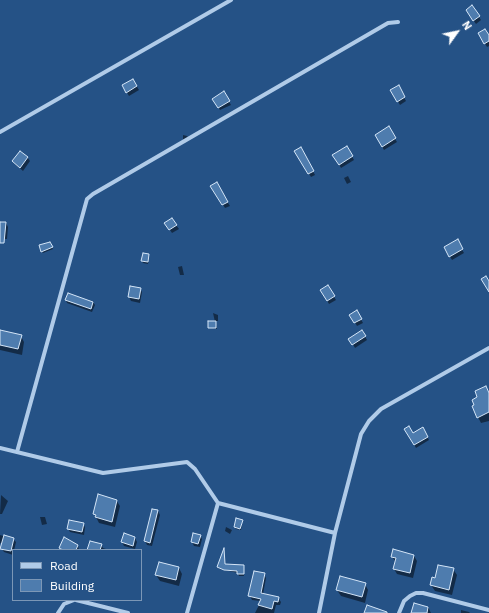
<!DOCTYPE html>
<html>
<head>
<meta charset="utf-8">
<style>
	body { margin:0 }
	#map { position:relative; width:489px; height:613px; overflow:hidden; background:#255286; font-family:"IBM Plex Sans",sans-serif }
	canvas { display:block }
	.legend { position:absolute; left:12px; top:549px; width:130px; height:52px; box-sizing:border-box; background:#255286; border:1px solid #7c97b6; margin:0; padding:5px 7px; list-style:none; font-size:12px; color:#fff }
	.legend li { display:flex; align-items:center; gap:8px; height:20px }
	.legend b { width:20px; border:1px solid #7c97b6 }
	.north { position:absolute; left:437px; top:12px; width:40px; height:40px; -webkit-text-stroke:3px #255286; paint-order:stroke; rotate:57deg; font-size:11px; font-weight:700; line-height:16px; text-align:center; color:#fff }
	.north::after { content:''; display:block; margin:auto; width:14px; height:18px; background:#fff; clip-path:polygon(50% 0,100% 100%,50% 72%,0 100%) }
</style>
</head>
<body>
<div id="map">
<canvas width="489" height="613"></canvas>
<ul class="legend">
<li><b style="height:5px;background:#b0cbe8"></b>Road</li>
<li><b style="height:11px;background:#4e7cae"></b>Building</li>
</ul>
<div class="north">N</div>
</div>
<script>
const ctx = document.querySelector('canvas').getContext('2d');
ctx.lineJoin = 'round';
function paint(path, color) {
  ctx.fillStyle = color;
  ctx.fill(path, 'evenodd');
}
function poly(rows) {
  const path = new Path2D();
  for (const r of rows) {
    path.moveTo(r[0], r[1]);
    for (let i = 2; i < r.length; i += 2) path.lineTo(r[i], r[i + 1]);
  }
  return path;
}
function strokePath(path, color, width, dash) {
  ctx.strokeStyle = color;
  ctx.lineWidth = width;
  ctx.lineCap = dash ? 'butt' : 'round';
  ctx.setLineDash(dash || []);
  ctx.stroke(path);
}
paint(poly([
	[469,14,479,17,481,20,476,24],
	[479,33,489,37,489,46,487,47],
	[133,80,139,90,129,96,123,86],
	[398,87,406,101,400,105,392,91],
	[224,93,231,105,220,110,214,99],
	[388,128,397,142,384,150,376,135],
	[183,135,187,136,188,137,183,140],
	[347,147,354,160,341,168,334,155],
	[301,148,315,175,311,177,296,151],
	[27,157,30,161,23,171,13,162],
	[348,176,351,182,347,184,344,178],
	[216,184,230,206,225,208,212,186],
	[0,223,6,223,8,227,7,239,0,239],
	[176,225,179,229,172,233,168,227],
	[457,241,464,253,452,260,445,248],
	[50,243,53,249,43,253,40,246],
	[149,255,148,264,143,263,142,261],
	[182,266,184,275,180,275,178,267],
	[327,286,336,300,329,304,321,290],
	[131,287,140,289,142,292,140,303,131,301,129,297],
	[66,300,93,302,95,305,92,312,67,303],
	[357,312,363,323,357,326,351,315],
	[213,313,218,315,218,321,215,321,217,329,209,327,215,322],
	[0,331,21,336,24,342,22,355,0,350],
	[362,331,367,340,355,348,350,339],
	[489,394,489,421,481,423,478,417],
	[422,428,429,440,416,448,405,429,413,434],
	[1,495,8,501,2,514,0,514],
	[116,500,120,506,115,527,99,523,94,513],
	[158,511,160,515,152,546,147,545,145,541],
	[40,517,45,517,47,524,42,525],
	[242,521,241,530,236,529,235,527],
	[83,524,85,527,84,535,70,532,68,528],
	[226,527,232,530,230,534,225,531],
	[0,535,13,539,16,542,13,555,4,552,2,549,3,544,0,543],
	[200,535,202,539,200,547,194,546,192,542],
	[135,538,137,542,135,549,124,546,122,542],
	[101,544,103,548,109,550,88,550],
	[78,546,79,550,61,550,60,548],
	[224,551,225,565,243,566,244,576,239,576,238,573,220,569,218,567],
	[394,551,414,556,417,561,413,578,397,574,394,569,396,562,392,557],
	[179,568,182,574,179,586,160,581,156,575],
	[453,569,457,575,452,595,435,591,431,585],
	[264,574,266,578,263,594,278,598,281,602,280,605,276,605,274,613,255,613,261,601,252,600,250,596],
	[365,584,368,590,365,603,341,596,337,590],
	[428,607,431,613,412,613],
	[461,610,469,612,470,613,461,613]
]), '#0007');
const building = poly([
	[472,5,480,16,473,21,466,10,472,5],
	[485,29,489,35,489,41,484,44,478,33,485,29],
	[133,79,137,86,126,93,122,85,133,79],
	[399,85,405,97,397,102,390,90,399,85],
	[224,91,230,101,218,108,212,99,224,91],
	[389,126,396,138,382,147,375,135,389,126],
	[347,146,353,156,339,165,332,155,347,146],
	[301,147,314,171,308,174,294,151,301,147],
	[20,151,28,157,20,168,12,161,20,151],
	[217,182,228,202,222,205,210,186,217,182],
	[172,218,177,225,169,230,164,223,172,218],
	[0,222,6,222,4,243,0,243,0,222],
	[458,239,463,249,449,257,444,247,458,239],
	[50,242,53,247,41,252,39,245,50,242],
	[143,253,149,254,148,262,141,261,143,253],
	[486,276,489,281,489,292,481,279,486,276],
	[328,285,335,296,327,301,320,290,328,285],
	[130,286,141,288,139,299,128,297,130,286],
	[68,293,93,302,91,309,65,300,68,293],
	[357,310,362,319,354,323,349,315,357,310],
	[208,321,216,321,216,328,208,328,208,321],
	[0,330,22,335,18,349,0,345,0,330],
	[362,330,366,336,352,345,348,339,362,330],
	[486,386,489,393,489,412,477,418,472,406,474,405,472,400,477,397,475,391,486,386],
	[409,426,413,433,423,427,428,437,414,445,404,429,409,426],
	[98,494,117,500,112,522,95,517,96,515,93,514,98,494],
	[152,509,158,510,150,543,144,541,152,509],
	[236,518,243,520,240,529,234,527,236,518],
	[69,520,84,523,82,532,67,529,69,520],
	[124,533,135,537,133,546,121,542,124,533],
	[193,533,201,535,198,544,191,542,193,533],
	[4,535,14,538,11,551,0,549,4,535],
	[64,537,78,545,76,550,63,550,59,548,64,537],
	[90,541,102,544,100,550,87,550,90,541],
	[224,548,225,564,244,565,244,574,237,574,237,571,224,570,217,567,224,548],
	[393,549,414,555,410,573,393,569,396,558,391,557,393,549],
	[159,562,179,567,176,580,155,575,159,562],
	[438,565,454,568,449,590,430,585,432,577,435,578,438,565],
	[254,571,265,573,261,593,279,597,278,602,274,601,272,609,258,605,261,599,248,596,254,571],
	[340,576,366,583,362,597,336,590,340,576],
	[414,603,428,607,427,613,411,613,414,603],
	[367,605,387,612,387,613,364,613,367,605]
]);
paint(building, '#4e7cae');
strokePath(building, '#d4e5f7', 1);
strokePath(poly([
	[0,132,231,0],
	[0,448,103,473,187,462,195,469,218,503],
	[17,452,87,199,93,194,388,23,398,22],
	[76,600,128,613],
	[58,613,64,604,74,600],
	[187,613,218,503,335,533],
	[319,613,335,533,361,434,369,421,381,409,489,348],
	[399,613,404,601,410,596,416,593,423,593,489,610]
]), '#b0cbe8', 4);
</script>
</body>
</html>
